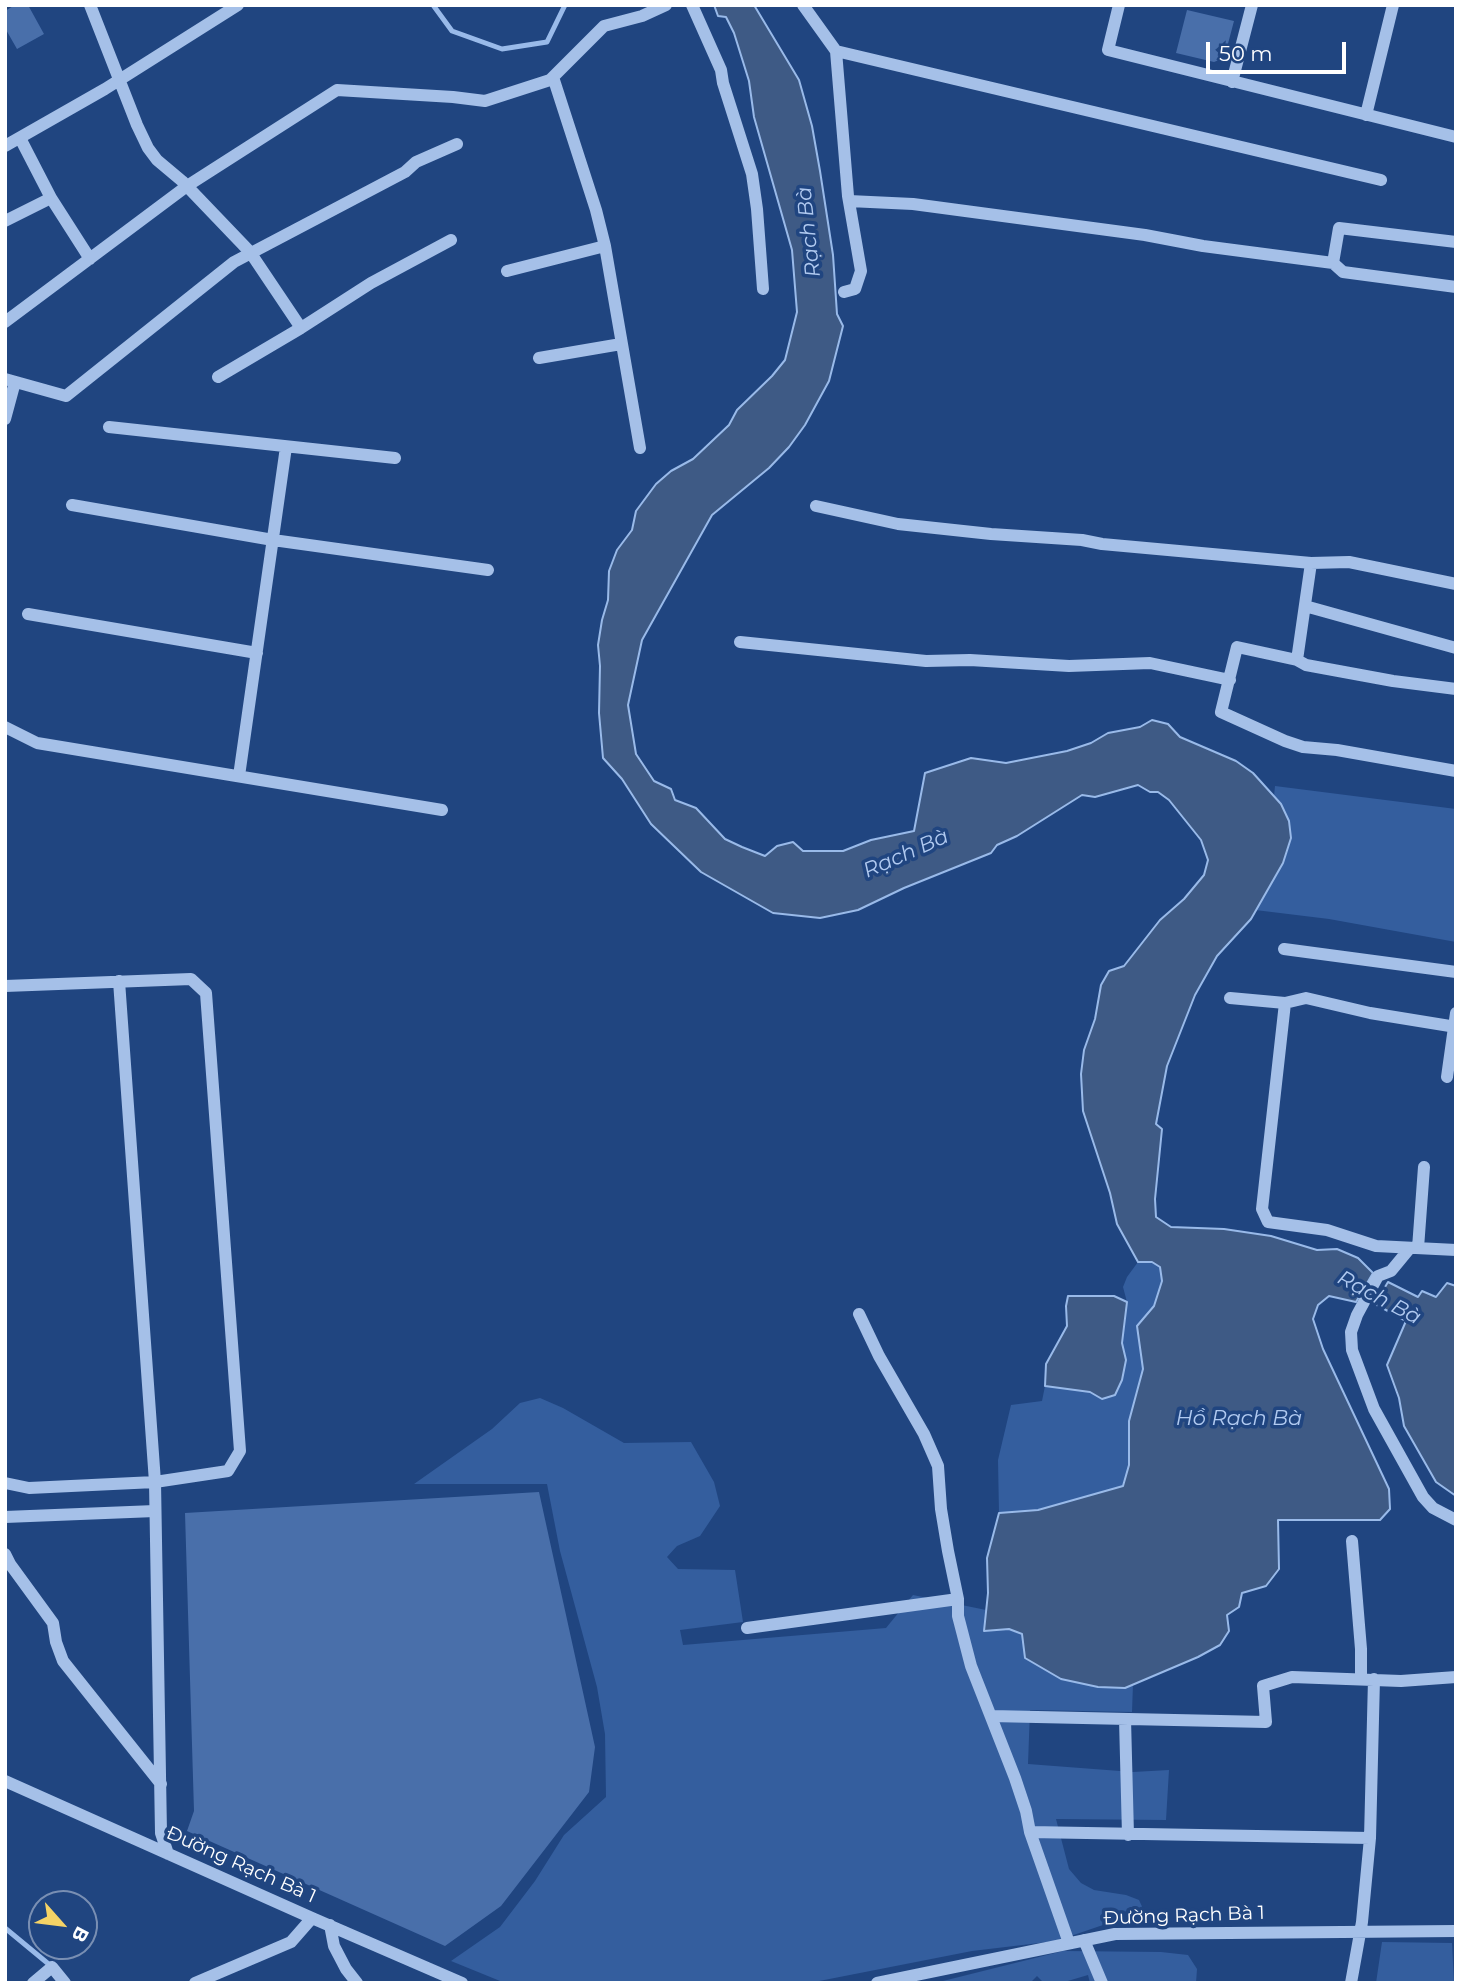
<!DOCTYPE html>
<html>
<head>
<meta charset="utf-8">
<style>
	body { margin:0 }
	#map { position:relative; width:1461px; height:1988px; overflow:hidden; background:#204580; font-family:Montserrat,sans-serif }
	canvas { display:block }
	.frame { position:absolute; inset:0; border:7px solid #fff; pointer-events:none }
	.north { position:absolute; left:28px; top:1890px; width:70px; height:70px; box-sizing:border-box; background:#204580; border:2px solid #798fb3; border-radius:50%; rotate:118deg; font-size:19px; font-weight:700; line-height:28px; text-align:center; color:#fff }
	.north::after { content:''; display:block; margin:auto; width:24px; height:32px; background:#f5d366; clip-path:polygon(50% 0,100% 100%,50% 72%,0 100%) }
	.scale { position:absolute; left:1206px; top:42px; width:140px; height:32px; box-sizing:border-box; border:4px solid #fff; border-top:0; padding-left:9px; font-size:21px; line-height:24px; white-space:nowrap; color:#fff; -webkit-text-stroke:5px #204580; paint-order:stroke }
</style>
</head>
<body>
<div id="map">
<canvas width="1461" height="1988"></canvas>
<div class="frame"></div>
<div class="north">B</div>
<div class="scale">50 m</div>
</div>
<script>
const ctx = document.querySelector('canvas').getContext('2d');
ctx.lineJoin = 'round';
function paint(path, color) {
  ctx.fillStyle = color;
  ctx.fill(path, 'evenodd');
}
function poly(rows) {
  const path = new Path2D();
  for (const r of rows) {
    path.moveTo(r[0], r[1]);
    for (let i = 2; i < r.length; i += 2) path.lineTo(r[i], r[i + 1]);
  }
  return path;
}
function strokePath(path, color, width, dash) {
  ctx.strokeStyle = color;
  ctx.lineWidth = width;
  ctx.lineCap = dash ? 'butt' : 'round';
  ctx.setLineDash(dash || []);
  ctx.stroke(path);
}
function drawText(font, color, halo, rows, align = 'center') {
  ctx.font = font + ' Montserrat,sans-serif';
  ctx.lineWidth = 7;
  ctx.setLineDash([]);
  ctx.textBaseline = 'middle';
  ctx.strokeStyle = halo;
  ctx.fillStyle = color;
  for (const [text, x, y, turn = 0] of rows) {
    ctx.save();
    ctx.translate(x, y);
    ctx.rotate((+turn || 0) * Math.PI / 180);
    ctx.textAlign = isNaN(turn) ? turn : align;
    if (halo) ctx.strokeText(text, 0, 0);
    ctx.fillText(text, 0, 0);
    ctx.restore();
  }
}
paint(poly([
	[1275,786,1456,809,1456,942,1329,919,1239,908,1271,828],
	[1138,1262,1152,1262,1160,1267,1162,1281,1154,1306,1137,1326,1143,1369,1129,1421,1129,1465,1123,1486,1038,1510,999,1513,998,1460,1011,1405,1042,1401,1045,1386,1090,1392,1102,1399,1126,1360,1122,1343,1127,1302,1123,1287,1127,1277],
	[540,1398,563,1408,624,1443,691,1442,714,1482,720,1506,700,1536,677,1546,667,1557,678,1569,735,1570,743,1622,680,1630,683,1645,886,1628,913,1595,986,1610,984,1631,1009,1629,1125,1688,1133,1684,1132,1712,1030,1710,1028,1764,1133,1772,1169,1770,1166,1820,1056,1819,1069,1869,1081,1883,1094,1890,1126,1895,1139,1900,1144,1911,1056,1941,972,1951,809,1983,505,1983,451,1961,500,1927,535,1881,564,1835,606,1797,605,1734,597,1687,560,1551,547,1484,414,1484,492,1429,520,1403],
	[1382,1942,1452,1943,1454,1983,1376,1983],
	[1063,1951,1161,1952,1188,1955,1197,1969,1196,1983,1090,1983,1088,1975,1061,1983,1044,1983,1037,1976,1030,1983,935,1983]
]), '#345e9e');
const water = poly([
	[714,5,754,5,799,80,812,126,820,171,833,255,837,314,843,326,829,381,805,425,789,447,769,468,712,515,642,640,628,705,636,754,654,781,671,789,675,800,696,808,725,839,742,847,765,856,777,846,793,842,803,851,843,851,871,840,914,831,925,773,971,758,1006,763,1067,751,1091,743,1108,733,1140,727,1152,720,1168,724,1180,737,1236,761,1253,773,1281,804,1289,821,1291,838,1283,863,1251,919,1217,956,1195,995,1167,1066,1156,1124,1162,1129,1155,1199,1156,1217,1171,1227,1224,1229,1271,1236,1317,1250,1337,1249,1358,1258,1373,1273,1356,1302,1329,1296,1318,1305,1313,1319,1323,1349,1389,1489,1390,1509,1380,1520,1278,1520,1279,1569,1266,1586,1242,1593,1239,1607,1227,1615,1229,1631,1220,1645,1198,1657,1125,1688,1098,1687,1061,1679,1025,1658,1022,1634,1009,1629,984,1631,988,1593,987,1558,999,1513,1038,1510,1123,1486,1129,1465,1129,1421,1143,1369,1137,1326,1154,1306,1162,1281,1160,1267,1152,1262,1138,1262,1117,1224,1110,1193,1083,1111,1081,1074,1084,1050,1095,1019,1101,985,1109,971,1124,966,1160,920,1184,899,1204,875,1208,860,1201,840,1169,800,1158,792,1150,792,1138,785,1095,797,1082,795,1017,836,997,845,991,853,904,888,858,910,820,918,773,913,701,872,651,824,622,779,603,758,599,713,600,666,598,645,602,620,608,600,609,571,617,550,632,530,636,511,656,484,671,471,693,459,729,425,737,410,772,376,785,360,797,312,792,250,754,117,749,81,734,33,726,17,718,16,714,5],
	[1388,1282,1418,1297,1422,1291,1436,1297,1447,1283,1456,1286,1456,1496,1436,1482,1404,1426,1399,1398,1387,1365,1406,1321,1375,1304,1388,1282],
	[1068,1296,1114,1296,1127,1302,1122,1343,1126,1360,1122,1380,1115,1395,1102,1399,1090,1392,1045,1386,1046,1364,1067,1326,1066,1306,1068,1296]
]);
paint(water, '#3e5a85');
strokePath(water, '#99bae9', 2);
strokePath(poly([
	[433,5,452,31,502,49,547,42,565,5],
	[5,1928,51,1966]
]), '#99bae9', 5);
paint(poly([
	[15,5,28,5,44,34,17,49,5,28,5,11],
	[1187,10,1234,21,1225,55,1219,60,1214,62,1176,53],
	[539,1492,595,1747,589,1792,501,1906,445,1946,187,1831,194,1811,185,1513]
]), '#496faa');
strokePath(poly([
	[90,5,137,125,148,148,157,160,182,181,250,252,301,328],
	[692,5,721,70,723,83,752,174,757,209,763,289],
	[803,5,836,51,848,196,861,271,855,289,844,292],
	[1119,5,1108,50,1456,137],
	[836,51,1381,180],
	[1232,82,1252,5],
	[1366,115,1393,5],
	[20,138,51,198,90,259],
	[5,146,105,89,238,5],
	[849,201,913,204,1145,235,1203,246,1333,263],
	[5,221,51,198],
	[1456,242,1339,228,1333,263,1343,272,1456,287],
	[605,246,640,448],
	[507,271,605,246,596,210,553,77],
	[5,322,187,186,337,90,453,97,485,101,550,80,604,26,642,16,666,5],
	[539,358,621,344],
	[218,377,301,328,371,283,451,240],
	[5,379,66,396,234,262,405,172,416,162,457,144],
	[5,419,15,382],
	[109,427,395,458],
	[72,505,273,540,488,570],
	[816,506,898,524,991,534,1082,540,1102,544,1311,563,1349,562,1456,584],
	[1305,606,1456,648],
	[28,614,257,653],
	[740,642,926,661,970,660,1069,666,1150,663,1230,680],
	[1297,660,1311,563],
	[1456,689,1393,681,1306,665,1297,660,1237,647,1221,712,1285,741,1303,747,1337,750,1456,771],
	[5,727,37,743,442,810],
	[239,776,286,447],
	[1284,949,1456,972],
	[119,981,155,1482,161,1833,168,1854],
	[5,986,191,979,206,993,240,1451,228,1471,155,1482,29,1488,5,1483],
	[1230,998,1285,1003,1306,998,1370,1013,1456,1027],
	[1285,1003,1262,1209,1268,1222,1327,1230,1376,1246,1456,1250],
	[1447,1077,1456,1013],
	[1410,1248,1391,1271,1378,1276,1357,1315,1351,1332,1352,1350,1374,1409,1423,1497,1433,1508,1456,1520],
	[1418,1248,1424,1167],
	[859,1314,879,1356,924,1434,938,1466,941,1509,948,1551,958,1599,958,1616,971,1666,1015,1778,1026,1811,1030,1832,1069,1943],
	[5,1517,155,1511],
	[1352,1541,1361,1649,1361,1679],
	[5,1554,10,1564,53,1623,56,1642,63,1661,161,1784],
	[747,1628,958,1599],
	[991,1716,1266,1722,1263,1686,1292,1677,1401,1681,1456,1677],
	[1125,1719,1128,1835],
	[5,1781,312,1918,462,1983],
	[1030,1832,1370,1838],
	[330,1925,334,1946,346,1969,357,1983],
	[1084,1940,1102,1983],
	[33,1983,52,1967,65,1983],
	[195,1983,291,1942,312,1918],
	[877,1983,1115,1934,1456,1931],
	[1351,1983,1362,1922,1370,1838,1374,1679]
]), '#a5c0e8', 12);
drawText('19px', '#fff', '#204580', [
	["Đường Rạch Bà 1",241,1865,24],
	["Đường Rạch Bà 1",1184,1916,-2]
]);
drawText('italic 21px', '#b1caf0', '#204580', [
	["Rạch Bà",809,232,-96],
	["Rạch Bà",906,854,-24],
	["Rạch Bà",1379,1298,28],
	["Hồ Rạch Bà",1239,1419]
]);
</script>
</body>
</html>
